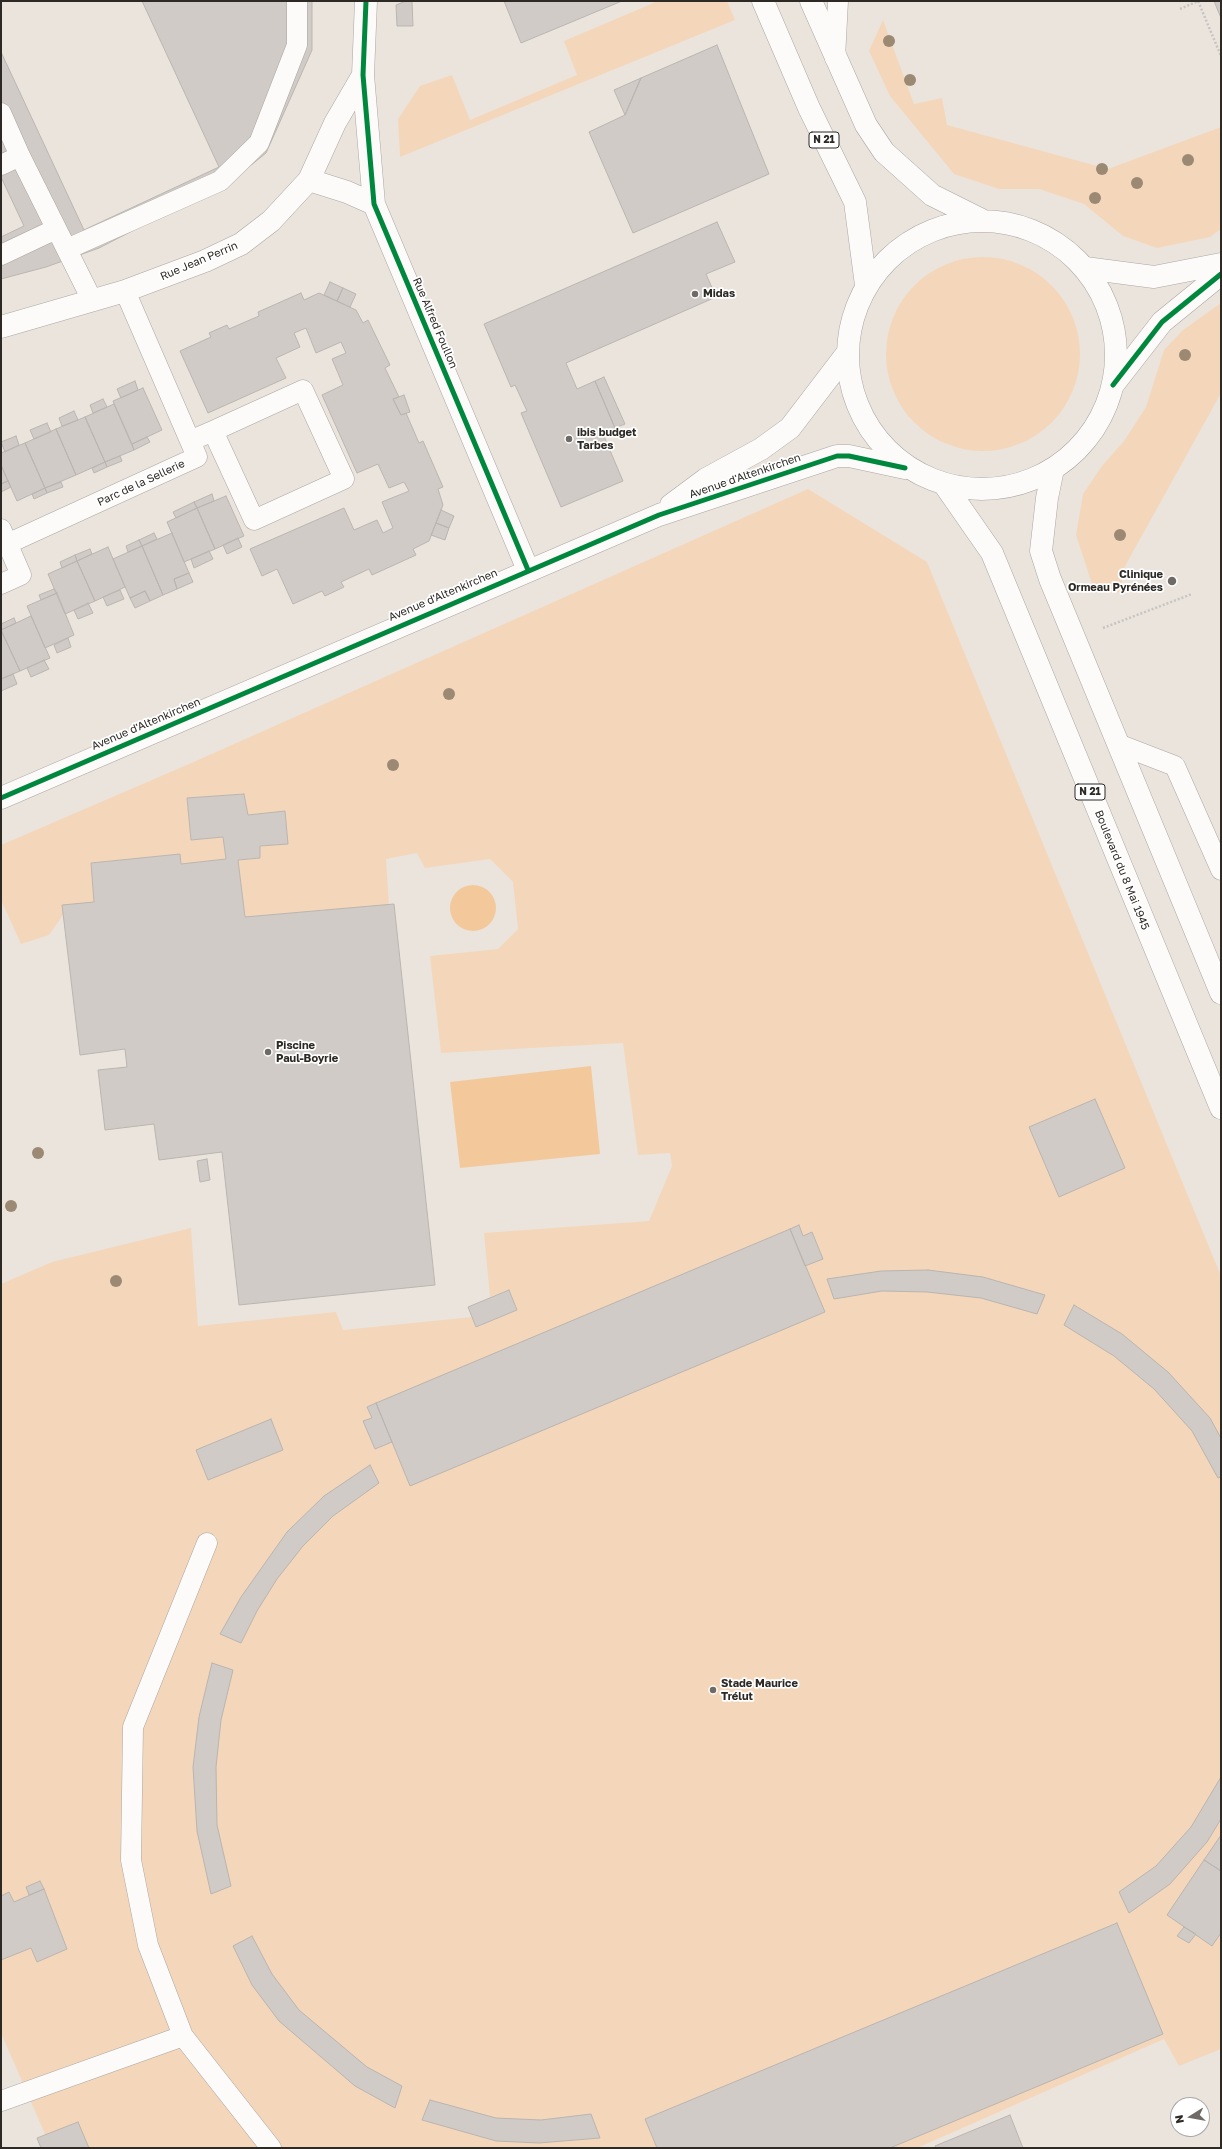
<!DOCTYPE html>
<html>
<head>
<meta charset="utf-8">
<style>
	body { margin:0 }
	#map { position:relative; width:1222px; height:2149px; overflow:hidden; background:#eae4dd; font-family:"Golos Text",sans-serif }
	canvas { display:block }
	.frame { position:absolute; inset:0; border:2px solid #2d2925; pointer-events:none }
	.north { position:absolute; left:1170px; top:2097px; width:40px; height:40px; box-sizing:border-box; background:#fff; border:1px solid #aba9a8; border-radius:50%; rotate:259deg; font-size:11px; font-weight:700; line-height:16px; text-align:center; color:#2d2925 }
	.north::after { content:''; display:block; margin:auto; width:14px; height:18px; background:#6f6a65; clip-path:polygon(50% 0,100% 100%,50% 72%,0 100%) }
</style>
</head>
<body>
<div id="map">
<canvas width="1222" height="2149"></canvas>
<div class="frame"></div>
<div class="north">N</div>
</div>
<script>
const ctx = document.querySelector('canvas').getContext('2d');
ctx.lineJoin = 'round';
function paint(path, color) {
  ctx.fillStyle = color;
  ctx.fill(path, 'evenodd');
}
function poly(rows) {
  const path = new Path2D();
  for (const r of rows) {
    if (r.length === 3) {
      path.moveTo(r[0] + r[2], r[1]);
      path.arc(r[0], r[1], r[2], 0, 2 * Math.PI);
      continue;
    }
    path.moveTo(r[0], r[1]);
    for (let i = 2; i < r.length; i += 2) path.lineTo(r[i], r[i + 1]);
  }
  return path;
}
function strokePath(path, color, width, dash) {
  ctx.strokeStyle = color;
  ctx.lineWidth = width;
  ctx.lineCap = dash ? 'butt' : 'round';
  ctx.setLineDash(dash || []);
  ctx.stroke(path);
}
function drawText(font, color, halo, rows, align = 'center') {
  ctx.font = font + ' "Golos Text",sans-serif';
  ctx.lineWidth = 3.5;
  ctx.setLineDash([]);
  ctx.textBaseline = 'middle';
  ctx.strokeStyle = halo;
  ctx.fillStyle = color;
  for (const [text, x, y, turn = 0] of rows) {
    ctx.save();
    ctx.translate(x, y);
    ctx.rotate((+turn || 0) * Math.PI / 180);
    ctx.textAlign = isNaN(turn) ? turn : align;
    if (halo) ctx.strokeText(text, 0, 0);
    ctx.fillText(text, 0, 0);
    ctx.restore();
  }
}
paint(poly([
	[658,1,727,1,735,20,400,157,398,119,420,86,452,75,470,120,577,75,564,41],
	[883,20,914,104,942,98,947,125,1108,169,1221,127,1221,229,1210,237,1157,248,1123,236,1084,204,1039,189,999,189,954,174,890,96,869,51],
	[983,354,97],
	[1221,303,1221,393,1124,568,1120,593,1092,584,1076,535,1083,494,1102,466,1124,441,1146,407,1164,350,1183,330],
	[808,489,927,562,1221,1276,1221,2049,1179,2066,1164,2039,917,2148,51,2148,1,2033,1,1284,52,1262,191,1228,198,1326,336,1312,343,1330,472,1317,477,1327,517,1310,509,1290,490,1297,484,1233,649,1221,672,1166,670,1153,638,1155,623,1043,441,1053,430,956,498,949,518,929,513,882,490,859,425,868,417,853,386,859,389,905,245,917,238,860,260,858,260,846,287,843,285,811,248,815,244,794,187,798,191,840,223,837,226,859,181,864,180,854,91,863,94,902,63,915,49,935,21,944,1,900,1,845,189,764]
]), '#f4d7ba');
paint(poly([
	[473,908,23],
	[591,1066,600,1154,460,1168,450,1082]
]), '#f3c99b');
const building = poly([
	[1,1,142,1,219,167,84,230,1,52,1,1],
	[1,1,312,1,312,50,266,153,235,178,99,248,46,267,1,279,1,1],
	[406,1,412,1,413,26,397,26,396,5,406,1],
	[504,1,622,1,521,43,504,1],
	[1214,1,1221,1,1221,18,1214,1],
	[717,45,769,174,633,233,589,132,625,115,641,78,717,45],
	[641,78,625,115,614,90,641,78],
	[1,177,24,226,1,237,1,177],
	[717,222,735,262,706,274,716,297,566,363,577,389,595,381,615,428,603,434,623,481,561,507,521,413,527,411,515,385,511,387,484,324,717,222],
	[330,282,343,288,337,301,324,295,330,282],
	[343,288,356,294,350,307,337,301,343,288],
	[301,293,304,300,319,293,356,310,363,323,368,320,390,365,385,368,399,397,393,399,401,415,406,413,419,443,423,441,443,487,438,489,443,505,429,541,413,549,416,555,372,575,369,569,341,582,344,587,325,596,322,591,293,604,277,569,262,576,250,549,344,508,354,530,377,520,383,533,393,528,382,502,409,491,404,482,389,488,378,464,357,473,322,395,343,385,332,359,346,353,341,342,316,353,306,328,294,333,300,347,276,358,286,378,208,413,180,351,211,337,209,333,227,325,229,329,259,316,258,312,301,293],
	[604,377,625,424,615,428,595,381,604,377],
	[135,381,138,390,121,398,117,389,135,381],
	[143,388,162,430,132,444,113,401,143,388],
	[404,395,410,412,401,415,393,399,404,395],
	[103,399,107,407,93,413,90,405,103,399],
	[114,404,134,450,105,462,85,417,114,404],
	[74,411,78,420,62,426,59,418,74,411],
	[85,417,105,462,76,475,56,429,85,417],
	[47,423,51,432,34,439,30,430,47,423],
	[56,429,76,475,45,488,25,443,56,429],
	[16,436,19,445,5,452,1,442,16,436],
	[147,437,150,442,134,450,132,444,147,437],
	[25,443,45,488,17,501,1,465,1,453,25,443],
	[120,456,122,461,107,467,105,462,120,456],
	[105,462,107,467,94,473,92,468,105,462],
	[1,465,8,481,1,484,1,465],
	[8,481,11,487,1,492,1,484,8,481],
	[61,482,63,487,47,493,45,488,61,482],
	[45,488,47,493,34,499,32,494,45,488],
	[212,494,214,501,197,508,194,502,212,494],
	[226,496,244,536,215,549,197,508,226,496],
	[194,502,197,508,176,518,173,512,194,502],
	[197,508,215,549,184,562,167,522,197,508],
	[441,510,454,516,449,528,436,523,441,510],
	[436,523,449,528,445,540,431,535,436,523],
	[154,533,157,539,142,546,139,540,154,533],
	[172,533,189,573,174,579,177,589,163,595,142,546,172,533],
	[238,538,242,547,227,554,223,545,238,538],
	[139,540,142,546,128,552,126,546,139,540],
	[142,546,163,595,150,601,145,591,130,598,113,559,142,546],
	[108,547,125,587,95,601,77,561,108,547],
	[90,549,92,554,77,561,75,555,90,549],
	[209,551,213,559,194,568,191,559,209,551],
	[75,555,77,561,62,568,60,562,75,555],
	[77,561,95,601,65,614,48,574,77,561],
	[189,573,193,582,177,589,174,579,189,573],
	[54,589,57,593,41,600,39,595,54,589],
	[120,590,124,599,107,606,103,597,120,590],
	[145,591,150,601,135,608,130,598,145,591],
	[57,593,74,635,45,648,27,606,57,593],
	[88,603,93,613,78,619,74,610,88,603],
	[31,616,50,658,20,671,1,630,31,616],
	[14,618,16,623,1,630,1,624,14,618],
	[1,630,20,671,1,679,1,630],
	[68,638,71,647,57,653,54,645,68,638],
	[44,660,49,669,31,677,27,668,44,660],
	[13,674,17,684,1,691,1,679,13,674],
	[244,794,248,815,285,811,288,844,260,846,260,858,238,860,245,917,394,904,435,1285,239,1305,222,1152,159,1160,154,1124,105,1130,98,1070,127,1067,125,1049,80,1055,62,905,94,902,91,863,180,854,181,864,226,859,223,837,191,840,187,798,244,794],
	[1095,1099,1125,1168,1059,1197,1029,1127,1095,1099],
	[207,1159,210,1180,200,1182,197,1161,207,1159],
	[799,1225,803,1236,812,1232,823,1259,805,1266,790,1229,799,1225],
	[790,1229,825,1312,410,1486,376,1403,790,1229],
	[928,1270,983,1277,1045,1295,1037,1314,981,1298,927,1292,882,1291,834,1299,827,1279,881,1271,928,1270],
	[509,1290,517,1310,476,1327,468,1307,509,1290],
	[1074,1305,1122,1334,1168,1372,1210,1418,1221,1438,1221,1477,1218,1478,1192,1431,1154,1389,1114,1356,1064,1325,1074,1305],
	[376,1403,392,1442,375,1449,363,1421,372,1418,367,1407,376,1403],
	[271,1419,283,1450,208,1480,196,1450,271,1419],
	[370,1465,379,1483,333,1516,303,1546,277,1579,257,1611,241,1643,220,1634,241,1597,287,1532,324,1496,370,1465],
	[212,1663,233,1670,221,1720,216,1767,217,1825,231,1886,211,1894,197,1831,193,1767,199,1717,212,1663],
	[1221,1777,1221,1819,1207,1842,1170,1884,1129,1913,1119,1892,1156,1866,1191,1827,1221,1777],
	[1221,1835,1221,1871,1204,1860,1221,1835],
	[1204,1860,1221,1871,1221,1933,1212,1946,1167,1915,1204,1860],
	[40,1881,44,1889,29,1895,26,1887,40,1881],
	[44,1889,67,1949,37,1962,31,1948,1,1960,1,1896,9,1892,14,1902,44,1889],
	[1117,1923,1163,2034,890,2148,657,2148,645,2119,1117,1923],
	[1184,1927,1196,1934,1189,1943,1177,1936,1184,1927],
	[252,1936,272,1974,299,2010,367,2067,402,2086,395,2108,355,2086,279,2021,252,1985,233,1946,252,1936],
	[430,2100,496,2118,541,2120,591,2114,600,2138,539,2143,496,2141,422,2120,430,2100],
	[1010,2115,1023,2148,936,2148,935,2146,1010,2115],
	[78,2122,89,2148,41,2148,37,2138,78,2122]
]);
paint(building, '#d0cbc6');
strokePath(building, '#bab5b0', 1);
const service = poly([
	[835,58,838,1],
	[1,113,20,156,92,300],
	[1,165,20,156],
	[67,249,220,181,259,143,297,45,297,1],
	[1,255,56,229],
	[190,441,213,431,303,390,344,479,254,520,213,431],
	[1,529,21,575,1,584],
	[7,544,197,457,125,291],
	[1118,744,1175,766,1221,870],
	[207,1543,133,1727,131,1860,148,1945,183,2036,271,2148],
	[1,2101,183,2036]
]);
const minor = poly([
	[366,1,363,75,374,204,528,570],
	[309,180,347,192,374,204],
	[1,327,125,291,205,261,241,244,271,221,309,180,335,123,363,75]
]);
const tertiary = poly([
	[1085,268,1154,277,1221,264],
	[1113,385,1162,322,1221,274],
	[671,505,706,479,761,449,790,428,845,356],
	[1,798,659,515,837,456,849,456,905,468]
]);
const primary = poly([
	[763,1,809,108,855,202,866,285],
	[811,1,866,125,884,152,932,195,982,220],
	[982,355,134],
	[1053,469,1047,498,1041,551,1050,579,1221,993],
	[944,484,992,553,1221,1108]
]);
strokePath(service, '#aaa6a0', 21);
strokePath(minor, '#aaa6a0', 23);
strokePath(tertiary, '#aaa6a0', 23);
strokePath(primary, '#aaa6a0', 23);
strokePath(poly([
	[1180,9,1198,1,1221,56],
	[1103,628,1192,594]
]), '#c8c4c2', 2.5, [2, 2]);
strokePath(service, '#fcfbfa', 20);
strokePath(minor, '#fcfbfa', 22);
strokePath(tertiary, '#fcfbfa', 22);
strokePath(primary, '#fcfbfa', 22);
strokePath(poly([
	[366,1,363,75,374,204,528,570],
	[1113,385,1162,322,1221,274],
	[1,798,659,515,837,456,849,456,905,468]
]), '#00873e', 5);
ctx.fillStyle = '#9c8973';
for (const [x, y] of [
	[889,41],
	[910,80],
	[1188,160],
	[1102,169],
	[1137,183],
	[1095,198],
	[1185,355],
	[1120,535],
	[449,694],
	[393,765],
	[38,1153],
	[11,1206],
	[116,1281]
]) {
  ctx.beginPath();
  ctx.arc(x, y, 6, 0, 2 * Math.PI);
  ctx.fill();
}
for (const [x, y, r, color] of [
	[695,294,4,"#6f6a65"],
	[569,439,4,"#6f6a65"],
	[1172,581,5,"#6f6a65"],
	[268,1052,4,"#6f6a65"],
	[713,1690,4,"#6f6a65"]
]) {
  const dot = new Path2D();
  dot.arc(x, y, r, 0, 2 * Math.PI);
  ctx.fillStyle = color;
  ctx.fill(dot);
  strokePath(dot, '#fff', 1.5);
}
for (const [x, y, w] of [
	[824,140,30],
	[1090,792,30]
]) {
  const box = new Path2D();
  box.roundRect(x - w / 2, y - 8, w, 16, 3);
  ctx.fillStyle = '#fff';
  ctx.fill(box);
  strokePath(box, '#2d2925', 1);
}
drawText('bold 10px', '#2d2925', null, [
	["N 21",824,140],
	["N 21",1090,792]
]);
drawText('11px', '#2d2925', '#fff', [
	["Rue Jean Perrin",199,261,-23],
	["Rue Alfred Foullon",435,323,67],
	["Avenue d'Altenkirchen",745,476,-19],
	["Parc de la Sellerie",141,483,-25],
	["Avenue d'Altenkirchen",443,595,-23],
	["Avenue d'Altenkirchen",146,724,-23],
	["Boulevard du 8 Mai 1945",1122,870,68]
]);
drawText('bold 11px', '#2d2925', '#fff', [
	["Midas",703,294],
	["ibis budget",577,433],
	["Tarbes",577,446],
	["Clinique",1163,575,"right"],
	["Ormeau Pyrénées",1163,588,"right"],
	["Piscine",276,1046],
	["Paul-Boyrie",276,1059],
	["Stade Maurice",721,1684],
	["Trélut",721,1697]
], 'left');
</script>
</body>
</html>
